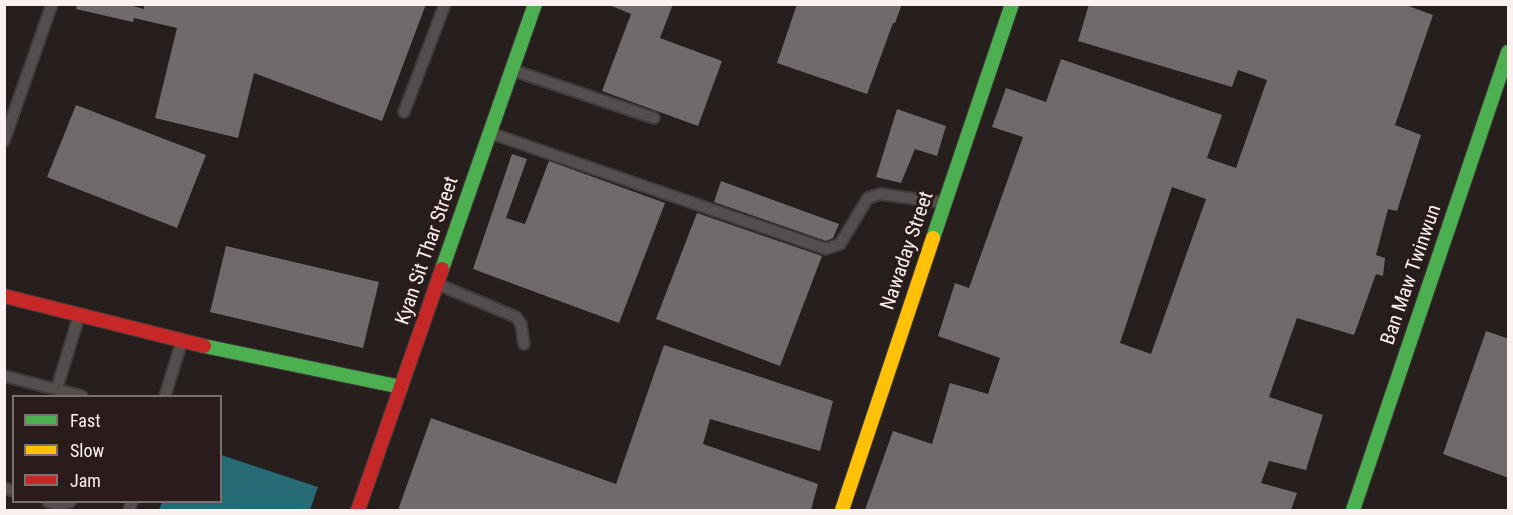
<!DOCTYPE html>
<html>
<head>
<meta charset="utf-8">
<style>
	body { margin:0 }
	#map { position:relative; width:1513px; height:515px; overflow:hidden; background:#261f1e; font-family:"Roboto Condensed",sans-serif }
	canvas { display:block }
	.frame { position:absolute; inset:0; border:6px solid #fbf1f0; pointer-events:none }
	.legend { position:absolute; left:12px; top:395px; width:210px; height:108px; box-sizing:border-box; background:#291c1b; border:2px solid #7d7170; margin:0; padding:8px 10px; list-style:none; font-size:18px; color:#fbf1f0 }
	.legend li { display:flex; align-items:center; gap:12px; height:30px }
	.legend b { width:30px; border:2px solid #7d7170 }
</style>
</head>
<body>
<div id="map">
<canvas width="1513" height="515"></canvas>
<div class="frame"></div>
<ul class="legend">
<li><b style="height:8px;background:#4caf50"></b>Fast</li>
<li><b style="height:8px;background:#ffc107"></b>Slow</li>
<li><b style="height:8px;background:#c62828"></b>Jam</li>
</ul>
</div>
<script>
const ctx = document.querySelector('canvas').getContext('2d');
ctx.lineJoin = 'round';
function paint(path, color) {
  ctx.fillStyle = color;
  ctx.fill(path, 'evenodd');
}
function poly(rows) {
  const path = new Path2D();
  for (const r of rows) {
    path.moveTo(r[0], r[1]);
    for (let i = 2; i < r.length; i += 2) path.lineTo(r[i], r[i + 1]);
  }
  return path;
}
function strokePath(path, color, width, dash) {
  ctx.strokeStyle = color;
  ctx.lineWidth = width;
  ctx.lineCap = dash ? 'butt' : 'round';
  ctx.setLineDash(dash || []);
  ctx.stroke(path);
}
function drawText(font, color, halo, rows, align = 'center') {
  ctx.font = font + ' "Roboto Condensed",sans-serif';
  ctx.lineWidth = 6;
  ctx.setLineDash([]);
  ctx.textBaseline = 'middle';
  ctx.strokeStyle = halo;
  ctx.fillStyle = color;
  for (const [text, x, y, turn = 0] of rows) {
    ctx.save();
    ctx.translate(x, y);
    ctx.rotate((+turn || 0) * Math.PI / 180);
    ctx.textAlign = isNaN(turn) ? turn : align;
    if (halo) ctx.strokeText(text, 0, 0);
    ctx.fillText(text, 0, 0);
    ctx.restore();
  }
}
paint(poly([
	[221,455,318,487,310,510,159,510,162,502,220,502]
]), '#266a76');
paint(poly([
	[77,4,125,4,144,9,144,4,426,4,382,121,254,73,238,138,155,118,177,28,134,18,133,22,76,9],
	[607,4,673,4,660,38,722,61,698,126,602,91,631,14],
	[797,4,902,4,895,23,893,23,867,94,777,63],
	[1089,4,1403,4,1433,15,1395,125,1421,135,1397,211,1388,209,1383,228,1376,255,1385,258,1383,276,1376,274,1354,335,1297,318,1269,397,1323,415,1306,470,1269,461,1261,483,1297,493,1291,510,865,510,893,431,932,444,950,383,988,394,1000,358,938,336,955,283,969,288,1023,137,992,127,1006,88,1046,102,1061,59,1222,115,1207,158,1236,168,1267,80,1238,70,1232,87,1078,41],
	[1172,187,1206,199,1151,354,1120,343],
	[76,105,206,155,177,228,47,177],
	[897,109,946,126,937,156,915,149,901,183,876,177],
	[512,154,527,159,506,218,525,224,549,161,665,203,619,323,473,269],
	[721,181,839,224,833,238,826,241,714,202],
	[697,213,822,256,780,366,656,319],
	[226,246,379,282,363,348,210,312],
	[1486,331,1509,339,1509,478,1443,454],
	[664,345,833,401,820,451,710,419,703,444,818,484,811,510,398,510,431,418,616,484]
]), '#716a6a');
const street = poly([
	[512,70,654,118],
	[404,112,445,4],
	[490,133,826,249,840,244,868,198,880,194,945,203],
	[4,141,52,4],
	[437,284,516,317,521,324,524,344],
	[4,376,82,396],
	[57,388,79,316],
	[165,396,182,341],
	[4,488,14,491],
	[48,502,58,505,70,502],
	[129,510,132,502]
]);
const fast = poly([
	[933,238,1012,4],
	[442,269,535,4],
	[204,346,401,387],
	[1353,510,1508,52]
]);
const slow = poly([
	[842,510,933,238]
]);
const jam = poly([
	[4,296,204,346],
	[358,510,442,269]
]);
strokePath(street, '#413b3b', 14);
strokePath(fast, '#413b3b', 16);
strokePath(slow, '#413b3b', 16);
strokePath(jam, '#413b3b', 16);
strokePath(street, '#544f4e', 10);
strokePath(fast, '#4caf50', 14);
strokePath(slow, '#ffc107', 14);
strokePath(jam, '#c62828', 14);
drawText('20px', '#fbf1f0', '#291c1b', [
	["Kyan Sit Thar Street",428,251,-71],
	["Nawaday Street",908,251,-71],
	["Ban Maw Twinwun",1412,275,-71]
]);
</script>
</body>
</html>
